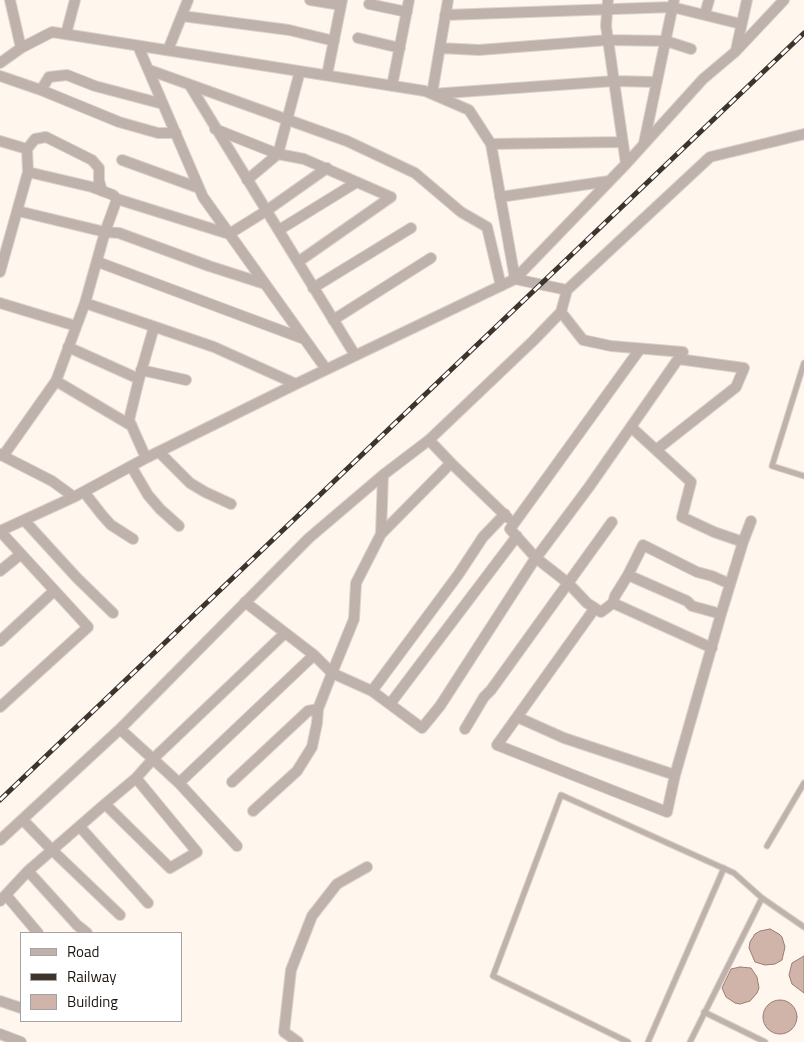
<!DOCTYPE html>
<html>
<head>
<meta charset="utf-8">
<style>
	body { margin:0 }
	#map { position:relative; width:804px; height:1042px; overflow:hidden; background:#fff6ee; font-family:"Titillium Web",sans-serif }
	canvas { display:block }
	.legend { position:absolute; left:20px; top:932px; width:162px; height:90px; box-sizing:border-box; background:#fff; border:1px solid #a5a29f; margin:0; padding:6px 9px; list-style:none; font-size:15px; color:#1e160f }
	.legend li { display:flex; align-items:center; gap:10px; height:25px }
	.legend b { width:25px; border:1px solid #a5a29f }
</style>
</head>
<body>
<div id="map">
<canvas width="804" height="1042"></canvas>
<ul class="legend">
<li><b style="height:6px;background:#bfb2ad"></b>Road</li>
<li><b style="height:6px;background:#3c342d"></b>Railway</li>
<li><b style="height:14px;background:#d0b4a9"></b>Building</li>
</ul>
</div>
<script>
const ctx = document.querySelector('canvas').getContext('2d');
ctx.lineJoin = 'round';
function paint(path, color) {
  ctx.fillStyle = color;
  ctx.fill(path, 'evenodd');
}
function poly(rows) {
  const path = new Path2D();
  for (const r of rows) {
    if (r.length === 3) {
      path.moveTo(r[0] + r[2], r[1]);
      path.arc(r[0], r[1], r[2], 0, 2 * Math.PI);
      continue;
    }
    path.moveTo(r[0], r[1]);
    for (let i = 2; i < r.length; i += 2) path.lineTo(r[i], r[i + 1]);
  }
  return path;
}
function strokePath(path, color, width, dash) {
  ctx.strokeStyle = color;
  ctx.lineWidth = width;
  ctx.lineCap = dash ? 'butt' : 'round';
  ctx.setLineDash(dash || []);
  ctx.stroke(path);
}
const building = poly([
	[770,929,779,934,782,937,785,947,782,960,775,964,765,965,755,962,749,948,750,942,755,934,760,931,770,929],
	[804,956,804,993,792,984,789,975,792,963,804,956],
	[740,967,751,968,757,977,759,988,757,993,750,1001,740,1004,735,1003,726,997,722,988,731,969,740,967],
	[780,1017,17]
]);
paint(building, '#d0b4a9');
strokePath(building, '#987e73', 1);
const lane = poly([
	[804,363,772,466,804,476],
	[767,846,804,783],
	[704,1012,765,1042],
	[628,1042,493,976,561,795,734,873,762,898,804,927],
	[648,1042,724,868],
	[690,1042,762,898]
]);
const street = poly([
	[10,0,21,48],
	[310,0,341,5],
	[448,0,432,94,614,81,657,82],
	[608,0,606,26,626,164,703,79,735,52,784,0],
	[369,4,407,12],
	[705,14,709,0],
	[445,15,672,7,741,24],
	[182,16,289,30,334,41],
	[66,34,75,0],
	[358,38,400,48],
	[138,46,203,197,326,369],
	[440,48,479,50,608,40,666,41,691,49],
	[168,50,188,0],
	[736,50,747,0],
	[0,63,21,48,52,32,425,91,469,110,491,144,515,279],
	[149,70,347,141,415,173,461,212,487,227,501,286],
	[327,75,342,0],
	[0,76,41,90,119,122,158,133,176,133],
	[189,84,355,355],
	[392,86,409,0],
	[41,90,49,77,67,75,95,86,163,104],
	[215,129,278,154,304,159,391,197],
	[0,141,27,149],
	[644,143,674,0],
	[491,144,622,142],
	[122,160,199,188],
	[28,172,92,187,113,195,117,199],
	[247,180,278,154,300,71],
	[500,197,609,181],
	[18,211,105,232,119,233,209,266,265,284],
	[279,230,357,182],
	[98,262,304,339],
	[298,262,391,197],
	[0,272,28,172,27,149,35,139,46,137,92,160,99,168,99,181,102,191],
	[515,279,567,290,710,157,804,134],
	[313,288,411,228],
	[0,303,76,326],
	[85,303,214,347,296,384],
	[333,320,431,258],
	[68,347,139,379],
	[640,349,510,529,536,558,568,583,587,603,601,612,613,603,615,596,628,575,643,545,697,572,712,576,730,584],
	[141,370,186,380],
	[56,381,132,426],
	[631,427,691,482,682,517,714,532,743,542],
	[429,440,451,463],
	[656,450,736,387,744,368,678,359],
	[159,452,190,483,205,492,231,504],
	[0,454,3,456,56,381,85,303,105,232,117,199,229,234,266,211,327,168],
	[3,456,52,481,74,497],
	[146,458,129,420,139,379,154,327],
	[131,466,148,495,160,509,179,526],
	[84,492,102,515,111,525,133,539],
	[24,520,77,578,113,613],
	[381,534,451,463,508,518],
	[0,571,21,554],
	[628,575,687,601,692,606,721,614],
	[245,602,314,655,332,673,354,619,356,583,381,534,383,475],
	[613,603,712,648],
	[595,608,497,745,667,812,675,775],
	[0,641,54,591],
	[372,691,458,575,483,537,505,514],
	[390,704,517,536],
	[0,707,88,627,0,531,74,497,146,458,296,384,515,279,626,164],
	[517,717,564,738,675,775,721,614,743,542,751,521],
	[465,729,484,697,491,690,612,522],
	[232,782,308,711,318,709],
	[179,783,314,655],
	[105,804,136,778],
	[253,811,297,771,312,747,317,723,318,709,332,673,372,691,422,728,440,706,533,562,589,487,683,352,611,346,583,340,561,312],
	[23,820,52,850,120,915],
	[80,827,148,903],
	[0,840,120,729,309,538,383,475,429,440,533,341,561,312,567,290],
	[237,846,179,783,153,759,285,633],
	[28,871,77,925,87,933],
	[6,895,38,933],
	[0,901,28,871,105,804,170,868,197,852,136,778,153,759,120,729],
	[0,1001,21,1008],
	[0,1034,21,1042],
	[298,1042,284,1032,291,970,312,916,337,884,367,867]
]);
strokePath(lane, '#dbd2ca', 7);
strokePath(street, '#dbd2ca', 12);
strokePath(lane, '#bfb2ad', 5);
strokePath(street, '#bfb2ad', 10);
const rail = poly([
	[0,800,804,33]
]);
strokePath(rail, '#3c342d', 5);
strokePath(rail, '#fff', 3, [9]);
</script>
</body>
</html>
